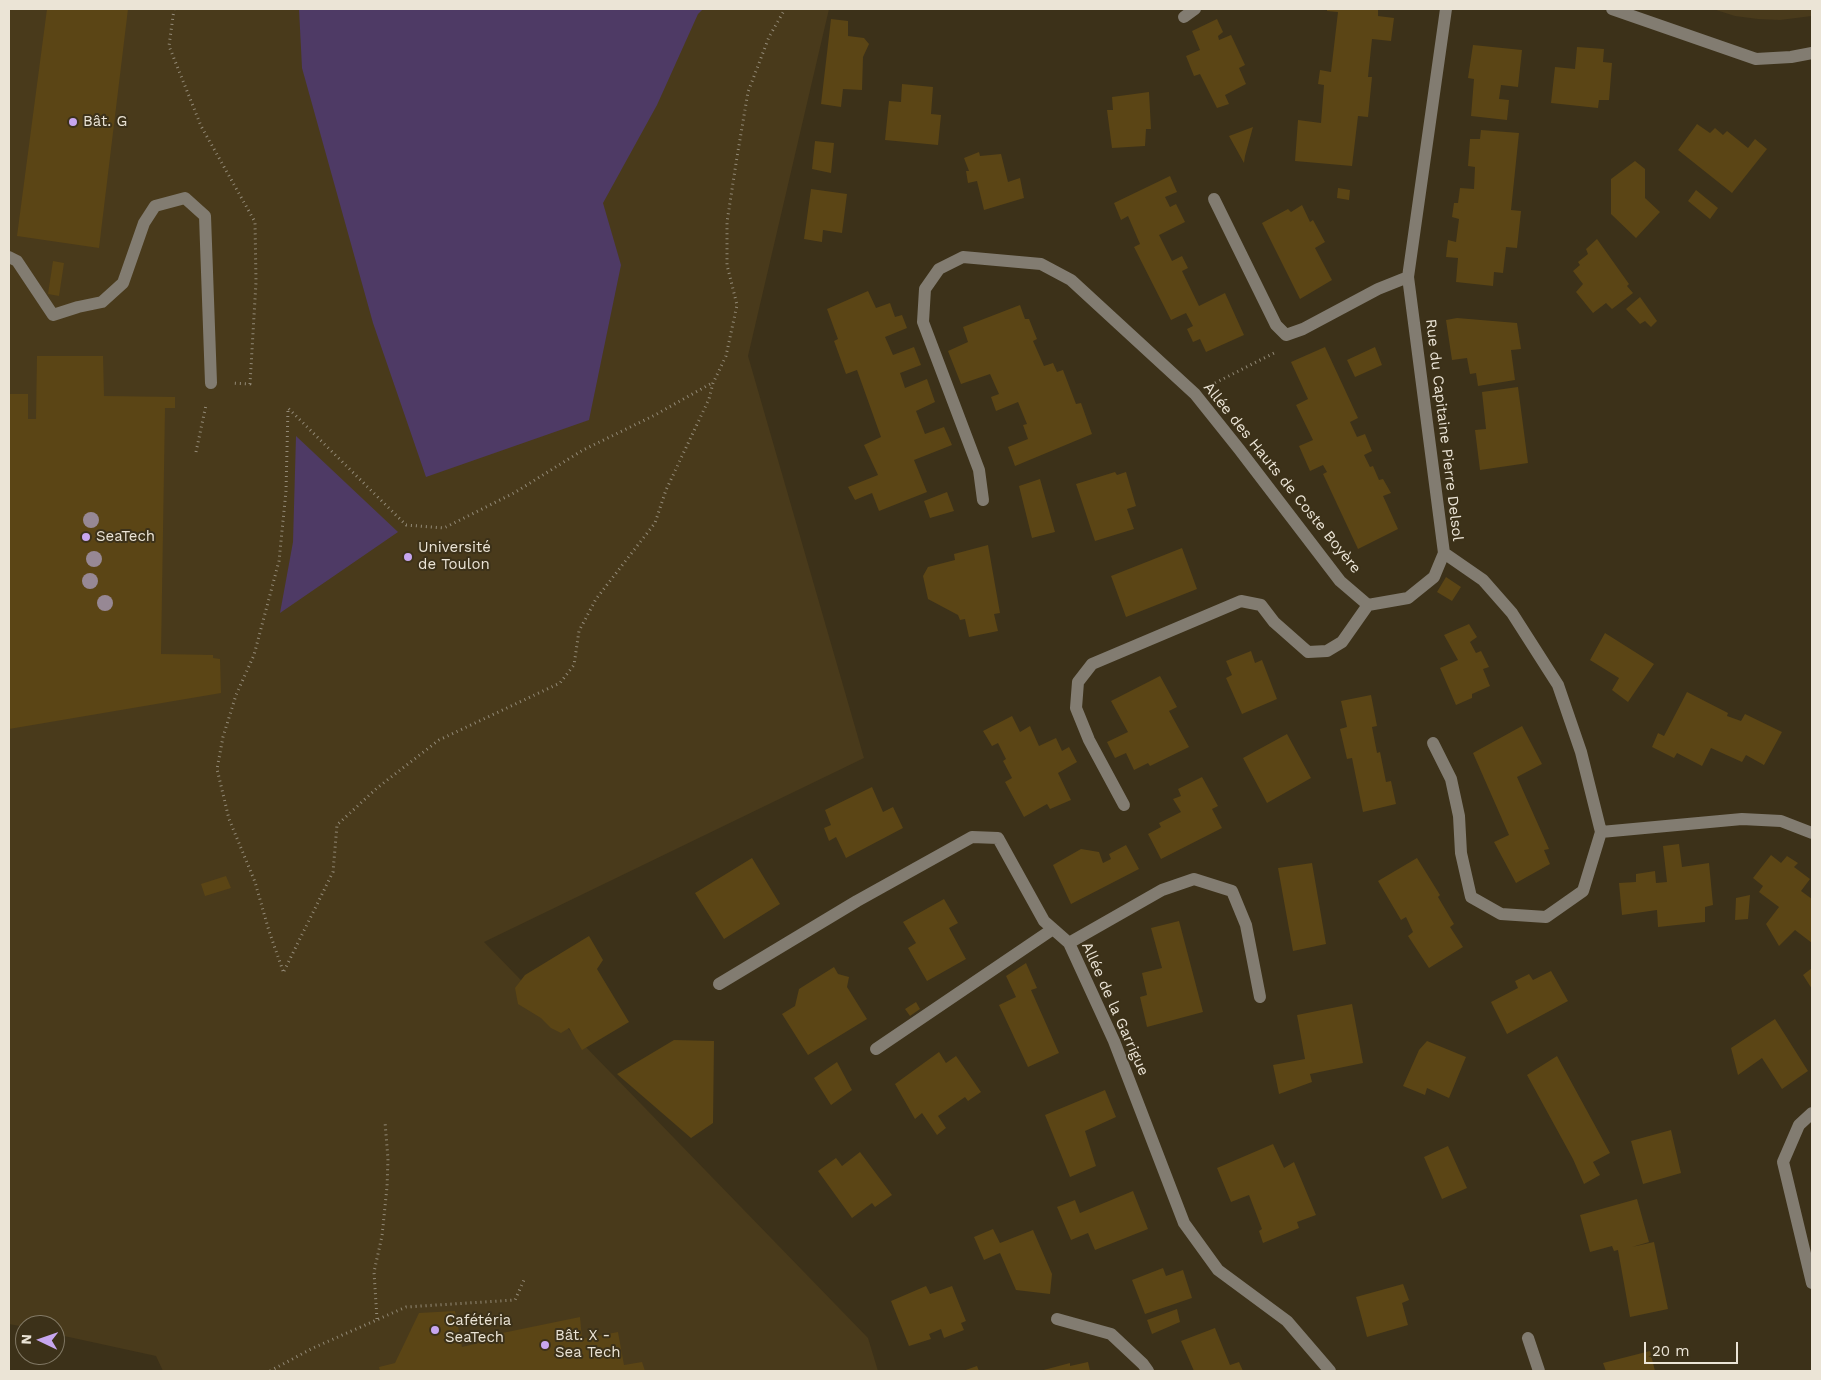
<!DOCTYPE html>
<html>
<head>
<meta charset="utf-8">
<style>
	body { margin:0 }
	#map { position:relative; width:1821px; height:1380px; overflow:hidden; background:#3c3119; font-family:"Work Sans",sans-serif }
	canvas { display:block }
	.frame { position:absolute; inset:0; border:10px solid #ebe4d6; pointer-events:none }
	.north { position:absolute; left:15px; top:1315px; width:50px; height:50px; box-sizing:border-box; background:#3c3119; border:1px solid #827965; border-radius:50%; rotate:273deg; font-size:14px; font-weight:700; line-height:20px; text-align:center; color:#ebe4d6 }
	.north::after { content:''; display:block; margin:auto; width:18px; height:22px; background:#c7a6ef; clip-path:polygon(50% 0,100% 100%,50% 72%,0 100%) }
	.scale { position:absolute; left:1644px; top:1342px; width:94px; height:22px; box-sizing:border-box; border:2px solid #ebe4d6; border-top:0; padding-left:6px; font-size:15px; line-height:18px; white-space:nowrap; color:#ebe4d6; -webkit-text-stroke:4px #3c3119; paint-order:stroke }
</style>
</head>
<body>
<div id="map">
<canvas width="1821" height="1380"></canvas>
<div class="frame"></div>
<div class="north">N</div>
<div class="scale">20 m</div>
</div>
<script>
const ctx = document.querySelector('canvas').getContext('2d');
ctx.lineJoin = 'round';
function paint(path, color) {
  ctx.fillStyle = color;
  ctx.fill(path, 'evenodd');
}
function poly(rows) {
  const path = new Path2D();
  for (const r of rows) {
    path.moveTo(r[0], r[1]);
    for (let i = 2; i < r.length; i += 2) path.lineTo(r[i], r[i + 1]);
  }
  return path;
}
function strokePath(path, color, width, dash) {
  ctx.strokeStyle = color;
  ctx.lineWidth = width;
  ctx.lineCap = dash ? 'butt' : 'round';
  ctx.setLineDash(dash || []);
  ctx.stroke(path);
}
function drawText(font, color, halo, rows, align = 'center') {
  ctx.font = font + ' "Work Sans",sans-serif';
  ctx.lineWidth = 4;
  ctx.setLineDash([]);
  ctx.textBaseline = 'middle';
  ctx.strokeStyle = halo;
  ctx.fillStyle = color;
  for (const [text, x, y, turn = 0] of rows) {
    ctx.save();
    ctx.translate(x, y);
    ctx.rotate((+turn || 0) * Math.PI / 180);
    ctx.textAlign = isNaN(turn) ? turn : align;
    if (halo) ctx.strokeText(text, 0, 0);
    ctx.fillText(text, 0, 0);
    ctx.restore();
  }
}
paint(poly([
	[9,9,829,9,748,356,864,758,484,942,868,1338,878,1371,163,1371,156,1356,55,1334,55,1325,25,1325,25,1327,9,1324],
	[1713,9,1812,9,1812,16,1780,20,1758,19,1735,16]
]), '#493a1b');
paint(poly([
	[299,9,703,9,698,14,657,105,603,203,621,265,589,420,426,477,373,323,302,68],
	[296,436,398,532,280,613,293,542]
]), '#4e3a65');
paint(poly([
	[47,9,128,9,99,248,17,236],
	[1327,9,1378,9,1378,16,1394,18,1391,41,1372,39,1368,77,1372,77,1368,117,1358,116,1352,166,1295,161,1298,120,1321,123,1324,85,1318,84,1320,70,1331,72,1338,12,1327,11],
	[831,19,848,21,848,36,864,38,869,44,863,57,862,90,843,89,841,107,821,104],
	[1217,19,1223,32,1218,36,1219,40,1231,35,1245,65,1239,68,1246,84,1225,95,1229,104,1217,108,1200,74,1194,76,1186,56,1200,50,1192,31],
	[1473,45,1522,50,1518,87,1501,85,1499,99,1509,100,1507,120,1471,116,1474,79,1468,78],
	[1577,47,1604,49,1603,62,1612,63,1609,100,1599,100,1598,108,1551,103,1555,67,1575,69],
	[902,84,933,87,931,114,941,115,938,145,885,140,889,101,901,102],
	[1149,92,1151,129,1146,129,1145,146,1112,148,1107,110,1113,110,1112,97],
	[1697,124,1710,133,1715,128,1723,135,1727,131,1748,148,1755,139,1767,149,1732,193,1678,150],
	[1253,127,1245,156,1244,163,1229,136],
	[1481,130,1519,133,1511,210,1521,211,1517,248,1506,247,1503,273,1494,272,1493,286,1456,282,1458,258,1446,257,1448,240,1456,242,1459,219,1452,217,1454,203,1458,203,1460,188,1474,189,1475,167,1468,166,1470,139,1480,139],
	[815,141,834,143,831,173,812,169],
	[979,152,980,156,1001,154,1008,182,1020,178,1024,198,984,210,977,181,968,183,966,171,969,171,964,158],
	[1635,161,1645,169,1645,198,1660,212,1636,238,1611,214,1611,179],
	[1170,176,1177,192,1165,197,1170,207,1176,204,1185,222,1159,235,1172,261,1182,256,1188,268,1182,271,1199,306,1225,293,1244,335,1206,352,1200,339,1193,342,1187,329,1193,326,1186,313,1171,320,1134,247,1140,244,1128,216,1121,220,1114,203],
	[1338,188,1350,190,1349,200,1337,198],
	[811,189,847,194,842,233,823,230,822,242,804,239],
	[1696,190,1718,208,1710,219,1688,201],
	[1302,205,1310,222,1313,220,1325,242,1315,248,1332,280,1300,299,1262,223,1288,209,1291,212],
	[1597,239,1629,284,1627,286,1633,293,1612,309,1606,303,1593,313,1576,292,1583,284,1573,271,1580,265,1578,262,1588,254,1586,249],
	[53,261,64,263,59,296,48,294],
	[868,291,876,308,890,303,895,317,902,315,907,328,885,337,893,355,914,347,921,365,900,373,905,388,927,379,935,402,916,411,925,434,944,427,952,445,914,460,927,492,879,511,872,493,855,500,848,487,878,475,864,445,881,437,857,370,846,374,834,341,838,339,827,309],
	[1640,297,1657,321,1651,327,1645,321,1640,324,1626,309],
	[1020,305,1025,319,1029,319,1037,339,1033,341,1044,366,1053,363,1057,372,1063,370,1076,404,1081,403,1092,434,1015,466,1008,447,1028,439,1023,425,1027,424,1018,402,996,411,991,397,999,394,990,374,961,384,948,351,968,342,963,327],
	[1457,318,1517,323,1521,349,1511,350,1515,380,1478,386,1476,373,1470,374,1467,358,1452,360,1446,320],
	[1325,347,1358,418,1350,422,1357,437,1365,434,1372,451,1364,455,1370,467,1373,466,1379,480,1383,479,1391,493,1383,496,1398,529,1358,549,1323,474,1327,472,1323,465,1310,471,1299,446,1313,440,1296,405,1308,399,1291,362],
	[1375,347,1382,365,1355,377,1347,360],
	[37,356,103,356,104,396,175,397,175,408,165,408,161,654,213,655,213,658,220,659,221,693,9,729,9,394,28,394,28,419,36,419],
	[1518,387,1528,463,1480,470,1475,430,1486,429,1482,392],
	[1115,472,1117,475,1126,472,1136,506,1127,509,1134,529,1095,541,1076,484],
	[1040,479,1055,532,1032,538,1019,486],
	[947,492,954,511,930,518,924,501],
	[988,545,1000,613,994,614,998,631,969,637,965,619,960,620,958,615,928,599,923,576,928,567,955,560,954,554],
	[1182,548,1197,589,1126,617,1111,576],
	[1446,577,1461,587,1452,601,1437,592],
	[1469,624,1477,637,1470,642,1476,653,1481,651,1489,667,1483,669,1490,686,1472,694,1472,698,1456,705,1440,668,1458,660,1444,635],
	[1605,633,1654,664,1628,702,1612,690,1619,678,1590,660],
	[1251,651,1255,663,1262,660,1277,699,1242,714,1226,678,1232,675,1226,661],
	[1160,676,1177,707,1169,711,1189,747,1150,766,1148,763,1134,770,1126,753,1115,758,1107,742,1128,732,1111,701],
	[1687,692,1728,713,1727,716,1741,721,1745,714,1782,732,1764,765,1746,755,1742,762,1711,748,1702,766,1677,753,1674,758,1652,747,1658,733,1664,736],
	[1371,695,1377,726,1372,727,1377,753,1380,752,1386,782,1391,781,1396,804,1363,812,1352,758,1347,759,1340,729,1347,727,1341,701],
	[1012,716,1020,732,1030,726,1039,746,1056,738,1062,751,1069,747,1077,762,1058,773,1071,800,1050,809,1047,804,1024,817,1005,782,1012,778,1003,761,1006,759,998,743,992,746,983,731],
	[1522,726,1542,764,1517,777,1549,849,1544,850,1550,864,1516,883,1494,842,1509,835,1473,753],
	[1287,734,1311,778,1267,803,1243,758],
	[1202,777,1218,806,1212,809,1222,828,1161,859,1148,834,1161,827,1159,823,1181,812,1173,799,1181,796,1178,789],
	[872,787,883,812,893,807,903,828,846,858,836,837,829,841,824,828,831,825,825,810],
	[1679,844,1682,867,1709,863,1713,905,1705,907,1705,922,1658,927,1657,910,1622,915,1619,883,1636,882,1636,874,1655,871,1656,883,1667,882,1663,846],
	[1126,845,1139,869,1071,904,1053,865,1081,849,1099,852,1103,863,1111,859,1109,854],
	[1771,855,1781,863,1787,856,1798,863,1794,867,1810,879,1801,891,1812,899,1812,943,1795,930,1779,946,1766,924,1779,907,1759,892,1763,886,1753,878],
	[752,858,780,904,724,939,695,893],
	[1417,858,1440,895,1438,897,1454,924,1450,927,1463,947,1429,968,1408,936,1413,932,1406,917,1401,920,1378,881],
	[1312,863,1326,944,1293,951,1278,868],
	[226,876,231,888,205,896,201,884],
	[1750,895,1748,919,1735,920,1736,898],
	[944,899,958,923,949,928,966,959,927,981,908,948,916,943,903,922],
	[1179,921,1203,1012,1147,1027,1140,997,1147,995,1142,973,1162,968,1151,928],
	[589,936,603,960,597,969,629,1022,582,1050,569,1028,561,1033,551,1028,541,1018,518,1004,515,988,525,975],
	[1026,963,1037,988,1031,990,1059,1053,1028,1067,999,1005,1016,997,1006,976],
	[834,967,838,974,849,977,847,987,867,1019,808,1055,782,1014,795,1006,799,989],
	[1812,968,1812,989,1803,975],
	[1551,971,1568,1001,1507,1034,1491,1002,1518,988,1515,981,1529,974,1533,980],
	[916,1002,920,1009,910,1016,905,1009],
	[1352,1004,1363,1063,1310,1074,1312,1082,1279,1094,1273,1065,1305,1059,1297,1015],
	[1775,1019,1808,1071,1782,1089,1762,1058,1738,1075,1731,1048],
	[674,1040,714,1041,713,1123,691,1138,617,1074],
	[1427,1041,1466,1057,1449,1098,1427,1088,1425,1095,1403,1086,1419,1050],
	[939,1052,946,1063,956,1056,981,1092,968,1101,965,1097,938,1116,946,1128,937,1135,922,1113,915,1119,895,1084],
	[1557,1056,1610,1153,1593,1162,1600,1175,1584,1184,1573,1159,1527,1075],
	[837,1062,852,1090,831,1105,814,1078],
	[1105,1090,1116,1117,1085,1131,1096,1166,1070,1177,1045,1115],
	[1671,1130,1681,1173,1643,1184,1631,1141],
	[1273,1144,1284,1168,1294,1162,1316,1215,1297,1222,1299,1228,1263,1243,1259,1231,1262,1229,1249,1195,1231,1202,1217,1168],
	[1448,1146,1467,1188,1442,1199,1424,1157],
	[860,1152,892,1195,875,1207,872,1203,852,1218,818,1171,836,1158,842,1166],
	[1133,1191,1148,1229,1095,1250,1088,1233,1071,1240,1057,1207,1075,1200,1080,1213],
	[1637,1199,1649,1242,1632,1247,1654,1242,1668,1309,1630,1317,1618,1250,1614,1251,1612,1246,1590,1252,1580,1215],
	[993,1229,1000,1243,1033,1230,1052,1274,1050,1294,1016,1290,1000,1253,984,1260,974,1237],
	[1163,1268,1166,1276,1183,1270,1192,1298,1145,1314,1132,1280],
	[1403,1284,1409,1300,1402,1303,1408,1325,1367,1337,1356,1297],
	[926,1286,930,1294,952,1286,966,1321,961,1323,964,1330,944,1338,941,1329,929,1334,931,1339,909,1346,891,1301],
	[1177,1309,1180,1322,1152,1334,1147,1320],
	[455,1311,462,1347,479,1343,478,1338,580,1317,582,1339,618,1332,624,1365,642,1362,645,1371,380,1371,379,1367,395,1363,419,1313],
	[1215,1328,1230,1365,1239,1362,1243,1371,1194,1371,1181,1341],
	[1650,1351,1655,1371,1606,1371,1603,1363],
	[1088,1362,1090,1371,1040,1371,1070,1363,1070,1366],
	[977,1366,979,1371,963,1371]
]), '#5b4515');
strokePath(poly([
	[174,9,169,46,201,126,255,222,256,282,250,384,232,383],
	[1215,383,1274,353],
	[196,452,206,405],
	[283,971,269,931,255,882,229,819,217,769,223,737,236,695,254,655,279,561,286,491,288,408,406,525,444,528,514,493,583,450,655,415,712,383],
	[284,971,333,872,337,825,377,788,439,740,560,683,574,665,579,631,596,599,655,523,666,490,709,399,713,383,726,356,737,305,727,265,727,222,737,157,748,92,769,37,785,9],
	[377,1319,374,1272,382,1236,387,1187,388,1159,385,1122],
	[270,1371,313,1348,406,1307,515,1300,524,1280]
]), '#938a77', 3, [1, 4]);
strokePath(poly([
	[1446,9,1408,277,1444,553,1483,580,1512,613,1558,685,1581,752,1601,832],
	[1612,9,1756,59,1791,57,1812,53],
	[1184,17,1195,9],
	[1214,199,1276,325,1286,335,1303,329,1378,289,1408,277],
	[9,257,17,261,53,315,78,307,102,302,123,283,144,223,155,206,185,198,205,216,211,383],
	[983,500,979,470,923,322,925,289,939,269,963,257,1041,264,1071,280,1195,394,1239,449,1340,581,1368,605,1408,598,1434,577,1444,553],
	[1433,743,1451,779,1459,816,1461,853,1471,897,1501,914,1546,917,1583,891,1601,832],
	[1124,805,1089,740,1076,708,1078,682,1092,664,1241,601,1261,605,1274,622,1308,652,1327,651,1342,642,1368,605],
	[1601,832,1742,819,1781,821,1812,833],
	[1069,943,1162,890,1194,879,1232,891,1246,925,1260,997],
	[719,984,857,901,972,837,998,838,1044,921,1069,943,1114,1041,1184,1223,1218,1270,1287,1321,1330,1371],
	[876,1049,1053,929],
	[1812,1113,1799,1125,1783,1162,1812,1283],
	[1057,1319,1111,1334,1143,1364,1148,1371],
	[1528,1338,1539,1371]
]), '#827c71', 12);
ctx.fillStyle = '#978894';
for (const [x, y] of [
	[91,520],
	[94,559],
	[90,581],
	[105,603]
]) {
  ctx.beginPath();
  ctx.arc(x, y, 8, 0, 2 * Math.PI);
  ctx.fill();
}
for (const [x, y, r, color] of [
	[73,122,5,"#c7a6ef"],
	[86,537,5,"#c7a6ef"],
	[408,557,5,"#c7a6ef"],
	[435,1330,5,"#c7a6ef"],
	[545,1345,5,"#c7a6ef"]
]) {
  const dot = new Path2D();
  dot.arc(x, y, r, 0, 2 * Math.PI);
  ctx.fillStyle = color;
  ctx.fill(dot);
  strokePath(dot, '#3c3119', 2);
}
drawText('15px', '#ebe4d6', '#3c3119', [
	["Bât. G",83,122],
	["SeaTech",96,537],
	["Université",418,548],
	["de Toulon",418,565],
	["Cafétéria",445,1321],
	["SeaTech",445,1338],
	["Bât. X -",555,1336],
	["Sea Tech",555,1353]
], 'left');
drawText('15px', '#ebe4d6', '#3c3119', [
	["Rue du Capitaine Pierre Delsol",1444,430,83],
	["Allée des Hauts de Coste Boyère",1282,478,51],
	["Allée de la Garrigue",1115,1009,66]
]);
</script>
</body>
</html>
